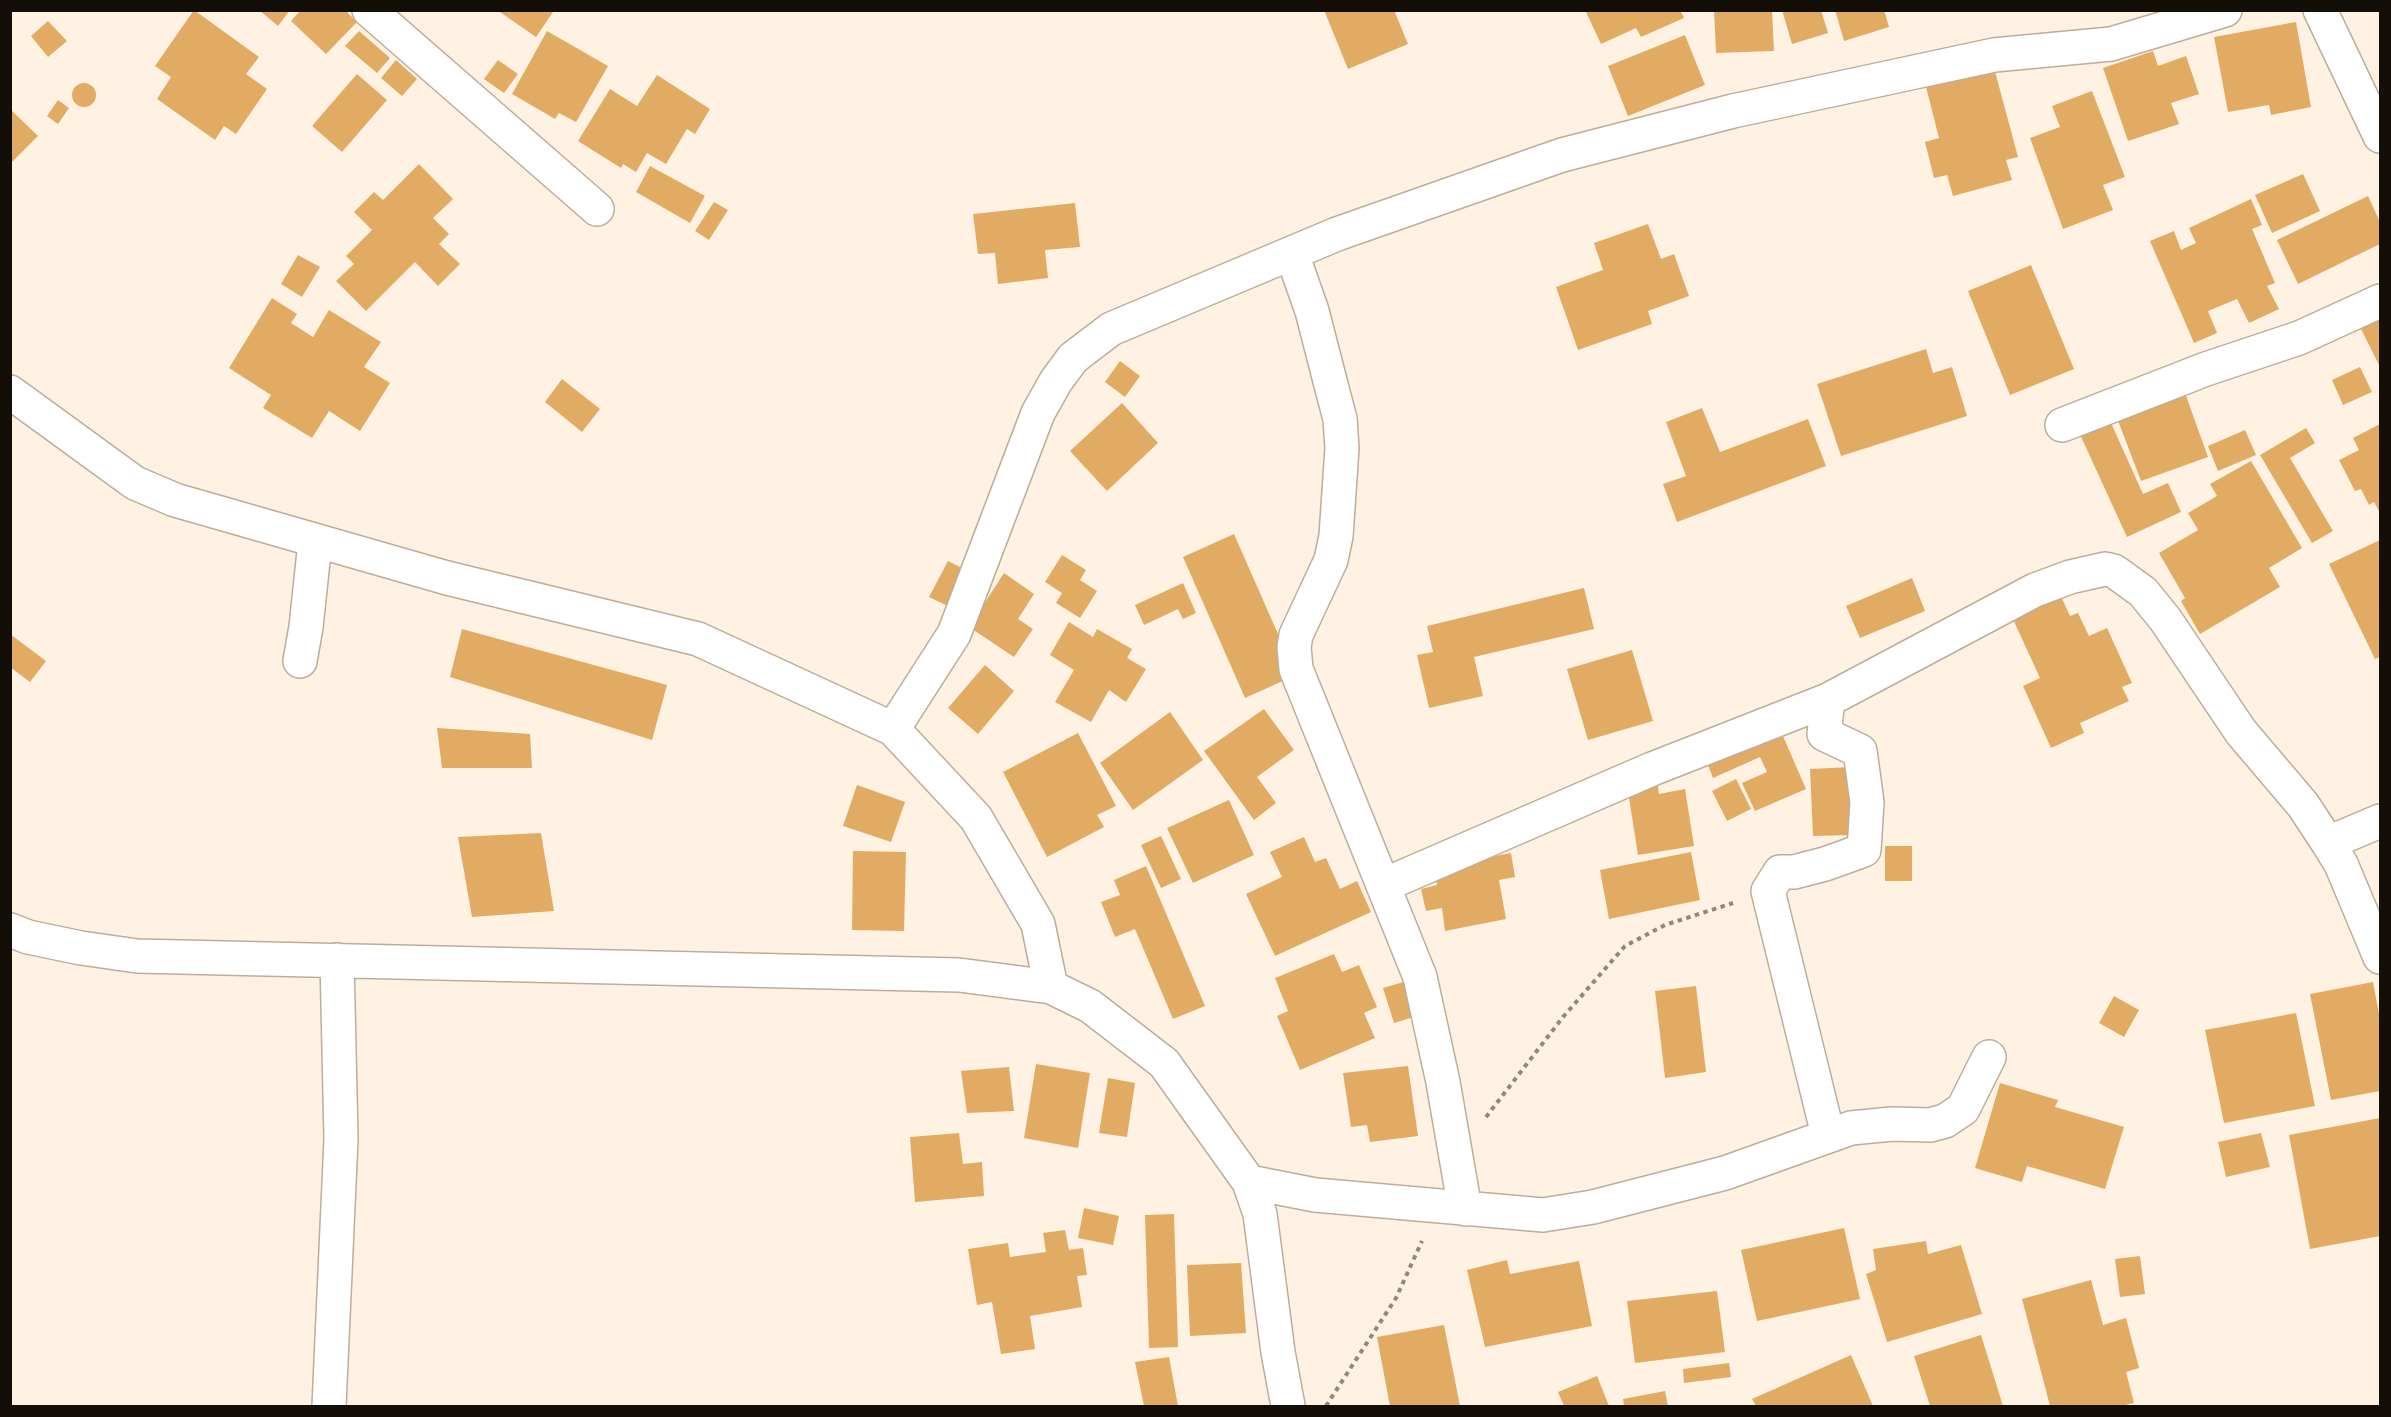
<!DOCTYPE html>
<html>
<head>
<meta charset="utf-8">
<style>
	body { margin:0 }
	#map { position:relative; width:2391px; height:1417px; overflow:hidden; background:#fff2e2; font-family:"DejaVu Sans",sans-serif }
	canvas { display:block }
	.frame { position:absolute; inset:0; border:12px solid #130e07; pointer-events:none }
</style>
</head>
<body>
<div id="map">
<canvas width="2391" height="1417"></canvas>
<div class="frame"></div>
</div>
<script>
const ctx = document.querySelector('canvas').getContext('2d');
ctx.lineJoin = 'round';
function paint(path, color) {
  ctx.fillStyle = color;
  ctx.fill(path, 'evenodd');
}
function poly(rows) {
  const path = new Path2D();
  for (const r of rows) {
    if (r.length === 3) {
      path.moveTo(r[0] + r[2], r[1]);
      path.arc(r[0], r[1], r[2], 0, 2 * Math.PI);
      continue;
    }
    path.moveTo(r[0], r[1]);
    for (let i = 2; i < r.length; i += 2) path.lineTo(r[i], r[i + 1]);
  }
  return path;
}
function strokePath(path, color, width, dash) {
  ctx.strokeStyle = color;
  ctx.lineWidth = width;
  ctx.lineCap = dash ? 'butt' : 'round';
  ctx.setLineDash(dash || []);
  ctx.stroke(path);
}
paint(poly([
	[194,10,259,57,246,74,267,89,236,134,224,126,215,140,157,99,171,77,155,66],
	[259,10,290,10,278,26],
	[301,10,345,10,357,22,326,54,291,21],
	[497,10,552,10,553,12,536,37],
	[1324,10,1394,10,1408,44,1348,69],
	[1585,10,1680,10,1684,18,1641,37,1636,28,1601,44],
	[1714,10,1772,10,1774,51,1716,53],
	[1782,10,1821,10,1828,33,1792,44],
	[1835,10,1884,10,1889,27,1844,41],
	[48,21,67,41,48,57,31,36],
	[2296,22,2311,107,2271,115,2269,105,2228,112,2214,37],
	[359,31,390,58,377,73,345,46],
	[547,31,608,66,576,122,559,113,555,119,512,94],
	[1685,35,1705,85,1628,116,1608,66],
	[2153,51,2158,66,2186,56,2199,94,2171,103,2179,124,2128,141,2103,68],
	[396,60,417,79,402,96,381,78],
	[498,60,518,74,504,93,484,79],
	[1993,64,2018,157,2006,160,2012,180,1953,196,1947,175,1934,178,1925,142,1939,138,1925,83],
	[357,74,387,100,342,152,312,126],
	[657,75,710,109,695,134,687,129,666,164,647,153,636,172,623,164,621,168,578,141,610,89,637,106],
	[84,95,12],
	[2092,91,2125,177,2103,185,2113,210,2063,229,2030,138,2060,127,2052,106],
	[58,100,69,108,58,124,47,116],
	[10,109,38,136,10,164],
	[419,164,453,199,433,218,449,234,439,244,460,264,438,286,415,262,366,311,336,281,354,264,346,256,372,230,354,212,374,192,383,200],
	[650,166,705,196,690,223,636,192],
	[2303,174,2320,211,2272,233,2255,195],
	[2368,196,2380,222,2380,244,2298,284,2277,240],
	[2251,199,2262,225,2252,229,2275,283,2267,286,2279,309,2249,323,2237,299,2208,311,2217,333,2194,343,2150,241,2174,231,2181,250,2196,243,2189,228],
	[714,202,728,210,709,240,695,231],
	[1075,203,1080,247,1045,250,1048,278,998,284,995,253,978,254,973,214],
	[1648,224,1661,259,1674,254,1689,296,1648,311,1652,324,1578,350,1556,287,1603,270,1594,243],
	[298,255,320,267,302,297,281,284],
	[2031,265,2074,369,2010,395,1968,291],
	[272,298,297,314,291,323,313,337,329,310,381,342,364,367,390,383,360,431,329,411,312,438,263,408,271,395,229,368],
	[2380,312,2380,367,2358,323],
	[1926,349,1933,373,1952,367,1967,416,1841,456,1817,384],
	[1120,361,1140,376,1125,397,1105,382],
	[2360,367,2372,392,2343,405,2332,380],
	[562,379,600,409,582,432,545,402],
	[2185,393,2208,457,2141,481,2117,418],
	[1122,403,1158,443,1107,491,1070,451],
	[1702,408,1720,452,1808,419,1826,466,1677,522,1663,484,1686,476,1666,422],
	[2107,414,2143,494,2168,483,2181,512,2127,537,2077,428],
	[2380,424,2380,513,2374,502,2369,505,2361,489,2355,491,2339,460,2359,450,2353,438],
	[2306,428,2315,443,2290,458,2333,531,2312,543,2260,455],
	[2245,430,2256,455,2218,471,2208,446],
	[2251,461,2302,548,2269,568,2280,587,2200,634,2181,601,2185,598,2159,553,2198,530,2188,513,2217,496,2210,484],
	[1234,534,1296,675,1245,698,1183,557],
	[2380,540,2380,657,2375,659,2329,564],
	[1062,555,1086,570,1080,580,1097,591,1080,618,1056,603,1062,593,1045,582],
	[948,561,974,574,956,610,929,597],
	[1004,573,1034,594,1018,619,1033,629,1014,657,969,627],
	[1912,578,1925,611,1860,638,1846,606],
	[1183,583,1196,613,1183,619,1178,609,1144,625,1135,605],
	[1584,588,1594,629,1474,657,1483,696,1429,708,1417,655,1433,652,1427,626],
	[2060,594,2070,616,2078,613,2089,636,2107,628,2132,683,2122,687,2129,701,2080,723,2084,733,2051,748,2023,686,2040,678,2012,617],
	[1069,622,1093,637,1097,629,1132,649,1127,658,1146,669,1126,702,1109,690,1091,722,1055,702,1074,670,1050,655],
	[462,629,667,685,652,740,450,677],
	[10,634,46,661,30,682,10,667],
	[1632,650,1653,721,1588,740,1567,669],
	[985,665,1014,691,978,734,948,708],
	[1264,709,1294,750,1257,777,1276,803,1254,820,1204,751],
	[1170,712,1203,760,1133,810,1100,763],
	[1779,727,1806,789,1755,811,1742,783,1767,772,1760,757,1713,778,1706,760],
	[437,728,530,734,532,768,442,768],
	[1078,733,1116,806,1097,815,1104,827,1047,857,1003,772],
	[1851,767,1854,835,1813,836,1810,769],
	[1736,779,1751,809,1727,821,1712,791],
	[1657,780,1659,794,1685,789,1694,846,1638,855,1627,785],
	[857,785,905,802,891,842,843,826],
	[1229,800,1254,855,1193,883,1167,828],
	[541,833,554,911,472,917,458,837],
	[1161,836,1181,879,1161,888,1141,845],
	[1304,837,1315,862,1326,858,1340,889,1357,881,1371,912,1275,956,1246,894,1282,877,1270,852],
	[1885,846,1912,846,1912,881,1885,881],
	[853,851,906,852,904,931,852,930],
	[1691,852,1700,900,1609,919,1600,870],
	[1511,853,1515,877,1499,880,1506,919,1445,931,1442,908,1426,911,1421,889,1437,885,1434,867],
	[1146,866,1205,1006,1173,1019,1135,929,1115,937,1101,902,1120,895,1114,880],
	[1334,954,1342,972,1359,965,1377,1007,1364,1013,1375,1038,1300,1070,1277,1016,1288,1011,1275,978],
	[1410,980,1420,1015,1394,1023,1383,988],
	[2373,982,2380,1019,2380,1091,2331,1100,2310,994],
	[1696,986,1706,1072,1665,1078,1655,991],
	[2114,996,2139,1010,2124,1037,2099,1023],
	[2296,1013,2315,1106,2224,1123,2205,1030],
	[1036,1064,1090,1073,1078,1148,1024,1138],
	[1408,1066,1418,1136,1370,1142,1367,1125,1351,1127,1343,1073],
	[1009,1067,1014,1111,967,1113,961,1071],
	[1108,1078,1135,1083,1127,1137,1099,1133],
	[2000,1083,2058,1100,2055,1107,2124,1127,2105,1189,2027,1166,2022,1182,1975,1168],
	[2380,1118,2380,1236,2310,1249,2289,1135],
	[959,1133,963,1164,982,1162,984,1196,915,1202,910,1137],
	[2261,1133,2270,1167,2226,1177,2218,1142],
	[1084,1208,1119,1216,1113,1245,1078,1238],
	[1174,1214,1178,1347,1149,1348,1145,1215],
	[1844,1228,1860,1299,1757,1321,1741,1250],
	[1065,1230,1069,1250,1083,1248,1087,1275,1077,1276,1082,1307,1030,1316,1035,1349,1001,1354,992,1302,977,1305,968,1249,1008,1243,1010,1257,1046,1252,1043,1233],
	[1926,1241,1928,1254,1961,1245,1982,1314,1887,1342,1866,1274,1876,1270,1873,1249],
	[2140,1256,2145,1294,2120,1297,2115,1259],
	[1507,1260,1510,1274,1579,1261,1592,1326,1485,1347,1467,1270],
	[1241,1263,1246,1333,1190,1336,1187,1265],
	[2091,1280,2103,1325,2126,1318,2139,1368,2126,1372,2134,1403,2121,1406,2050,1406,2022,1299],
	[1717,1291,1725,1352,1635,1363,1627,1301],
	[1444,1325,1460,1406,1390,1406,1377,1337],
	[1981,1335,2003,1406,1930,1406,1914,1356],
	[1851,1355,1873,1406,1756,1406,1752,1399],
	[1169,1357,1178,1406,1144,1406,1135,1362],
	[1729,1363,1731,1377,1684,1383,1683,1369],
	[1597,1376,1609,1406,1564,1406,1558,1392],
	[1665,1391,1668,1406,1624,1406,1623,1399]
]), '#e2ab63');
const minor = poly([
	[369,10,597,209],
	[2320,10,2380,136],
	[1292,254,1312,311,1329,377,1340,419,1342,448,1336,536,1331,560,1296,635,1294,647,1296,669,1420,977,1443,1082,1465,1209],
	[10,392,135,483,175,500,447,578,698,639,893,729,976,818,1038,924,1051,987],
	[2062,425,2206,369,2299,338,2380,301],
	[300,661,306,627,315,542],
	[893,729,954,634,1038,413,1056,381,1073,358,1111,329,1337,234,1562,155,1733,111,1994,55,2111,44,2225,10],
	[2328,843,2380,821],
	[1384,885,1652,769,1828,700],
	[10,930,28,937,81,948,137,956,959,975,1051,987,1090,1006,1164,1063,1249,1182,1260,1214,1278,1352,1288,1406],
	[1828,1135,1768,891,1780,872,1794,872,1825,864,1864,850,1867,802,1860,751,1824,734,1828,700,2035,590,2070,577,2105,569,2114,571,2143,592,2165,619,2241,732,2303,805,2328,843,2341,864,2380,957],
	[1249,1182,1315,1195,1543,1215,1593,1207,1725,1173,1851,1128,1892,1124,1930,1125,1945,1121,1963,1109,1989,1057],
	[329,1406,341,1139,337,960]
]);
strokePath(minor, '#bdad9a', 36);
strokePath(poly([
	[1486,1117,1563,1017,1625,946,1665,925,1733,903],
	[1326,1406,1396,1298,1422,1241]
]), '#91877c', 4, [4.5, 4.5]);
strokePath(minor, '#fff', 33);
</script>
</body>
</html>
